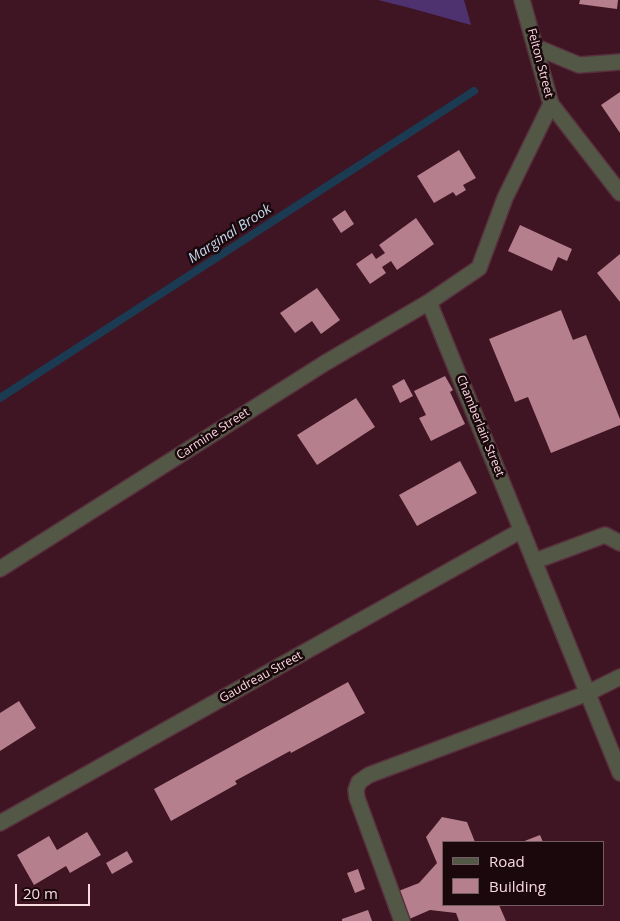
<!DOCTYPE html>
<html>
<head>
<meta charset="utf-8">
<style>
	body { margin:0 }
	#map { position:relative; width:620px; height:921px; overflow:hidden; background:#3f1423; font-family:"Open Sans",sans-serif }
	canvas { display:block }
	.legend { position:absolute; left:442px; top:841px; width:162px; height:65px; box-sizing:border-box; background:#1a080d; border:1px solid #735c62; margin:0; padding:6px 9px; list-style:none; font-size:15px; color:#f9dae1 }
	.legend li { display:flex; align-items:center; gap:10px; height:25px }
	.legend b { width:25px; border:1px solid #735c62 }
	.scale { position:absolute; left:15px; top:884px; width:75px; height:22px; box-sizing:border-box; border:2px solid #f9dae1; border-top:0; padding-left:6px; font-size:15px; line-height:18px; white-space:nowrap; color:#f9dae1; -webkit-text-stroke:4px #1a080d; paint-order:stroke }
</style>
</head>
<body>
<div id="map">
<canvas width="620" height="921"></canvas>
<ul class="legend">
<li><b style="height:6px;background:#525845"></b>Road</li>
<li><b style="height:14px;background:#b57f8d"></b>Building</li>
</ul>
<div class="scale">20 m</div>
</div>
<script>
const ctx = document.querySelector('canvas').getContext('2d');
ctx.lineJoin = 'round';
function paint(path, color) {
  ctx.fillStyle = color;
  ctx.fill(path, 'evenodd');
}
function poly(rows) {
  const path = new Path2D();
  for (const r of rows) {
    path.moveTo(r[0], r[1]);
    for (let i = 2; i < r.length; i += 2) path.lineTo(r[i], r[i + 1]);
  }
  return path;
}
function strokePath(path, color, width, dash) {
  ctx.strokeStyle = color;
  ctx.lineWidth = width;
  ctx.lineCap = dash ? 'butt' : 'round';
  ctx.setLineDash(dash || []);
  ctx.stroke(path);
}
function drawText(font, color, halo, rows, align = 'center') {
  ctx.font = font + ' "Open Sans",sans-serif';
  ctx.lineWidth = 5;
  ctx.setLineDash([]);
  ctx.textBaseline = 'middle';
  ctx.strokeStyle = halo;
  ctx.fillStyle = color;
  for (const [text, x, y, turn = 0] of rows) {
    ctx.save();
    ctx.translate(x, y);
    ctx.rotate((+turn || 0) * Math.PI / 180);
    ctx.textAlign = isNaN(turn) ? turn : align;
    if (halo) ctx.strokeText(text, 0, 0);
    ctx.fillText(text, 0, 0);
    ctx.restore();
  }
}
paint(poly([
	[378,0,464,0,471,25,410,8]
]), '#4e3270');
strokePath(poly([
	[0,398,474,91]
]), '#1b3b53', 8);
paint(poly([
	[580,0,618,0,617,9,579,4],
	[620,92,620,133,601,105],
	[459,150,476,178,463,185,466,190,456,196,453,192,434,203,417,176],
	[345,210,354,224,341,233,332,219],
	[416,218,434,244,397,270,391,261,382,267,386,273,370,284,356,264,372,253,376,259,385,253,379,245],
	[520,225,572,249,567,261,558,257,552,271,508,251],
	[620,254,620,302,597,273],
	[317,288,340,320,321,334,312,321,295,333,280,313],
	[561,310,573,340,586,335,620,419,620,425,551,453,528,397,515,402,489,339],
	[445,376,453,390,450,392,465,424,431,441,419,418,426,415,414,391],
	[404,379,413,396,400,403,392,386],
	[356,398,375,427,317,465,297,435],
	[460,461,477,493,417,526,399,495],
	[348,682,365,713,291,753,290,751,235,781,237,784,171,821,154,789],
	[19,701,36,728,0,751,0,713],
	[442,817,467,822,475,842,444,842,444,905,499,905,506,921,459,921,456,913,430,910,407,920,396,892,419,883,437,863,426,837],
	[87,832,101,855,70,873,66,866,34,885,17,855,49,836,57,850],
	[540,835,543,842,522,842],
	[127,851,133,862,112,874,106,863],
	[358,869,365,889,355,893,347,873],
	[368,910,372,921,342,921,342,919]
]), '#b57f8d');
const minor = poly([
	[522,0,551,104,620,193],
	[536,47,579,65,620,62],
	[429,302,620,773],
	[535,561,605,535,620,543],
	[0,569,325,363,429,302,479,268,505,198,551,104],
	[0,823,522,530],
	[402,921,357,798,356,790,359,782,369,775,588,693,620,677]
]);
strokePath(minor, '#59303e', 18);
strokePath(minor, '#525845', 15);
drawText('12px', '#f9dae1', '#1a080d', [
	["Felton Street",540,63,75],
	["Chamberlain Street",480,426,68],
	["Carmine Street",213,434,-33],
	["Gaudreau Street",261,677,-29]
]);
drawText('italic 14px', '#c3d9eb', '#1a080d', [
	["Marginal Brook",230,234,-33]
]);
</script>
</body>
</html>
